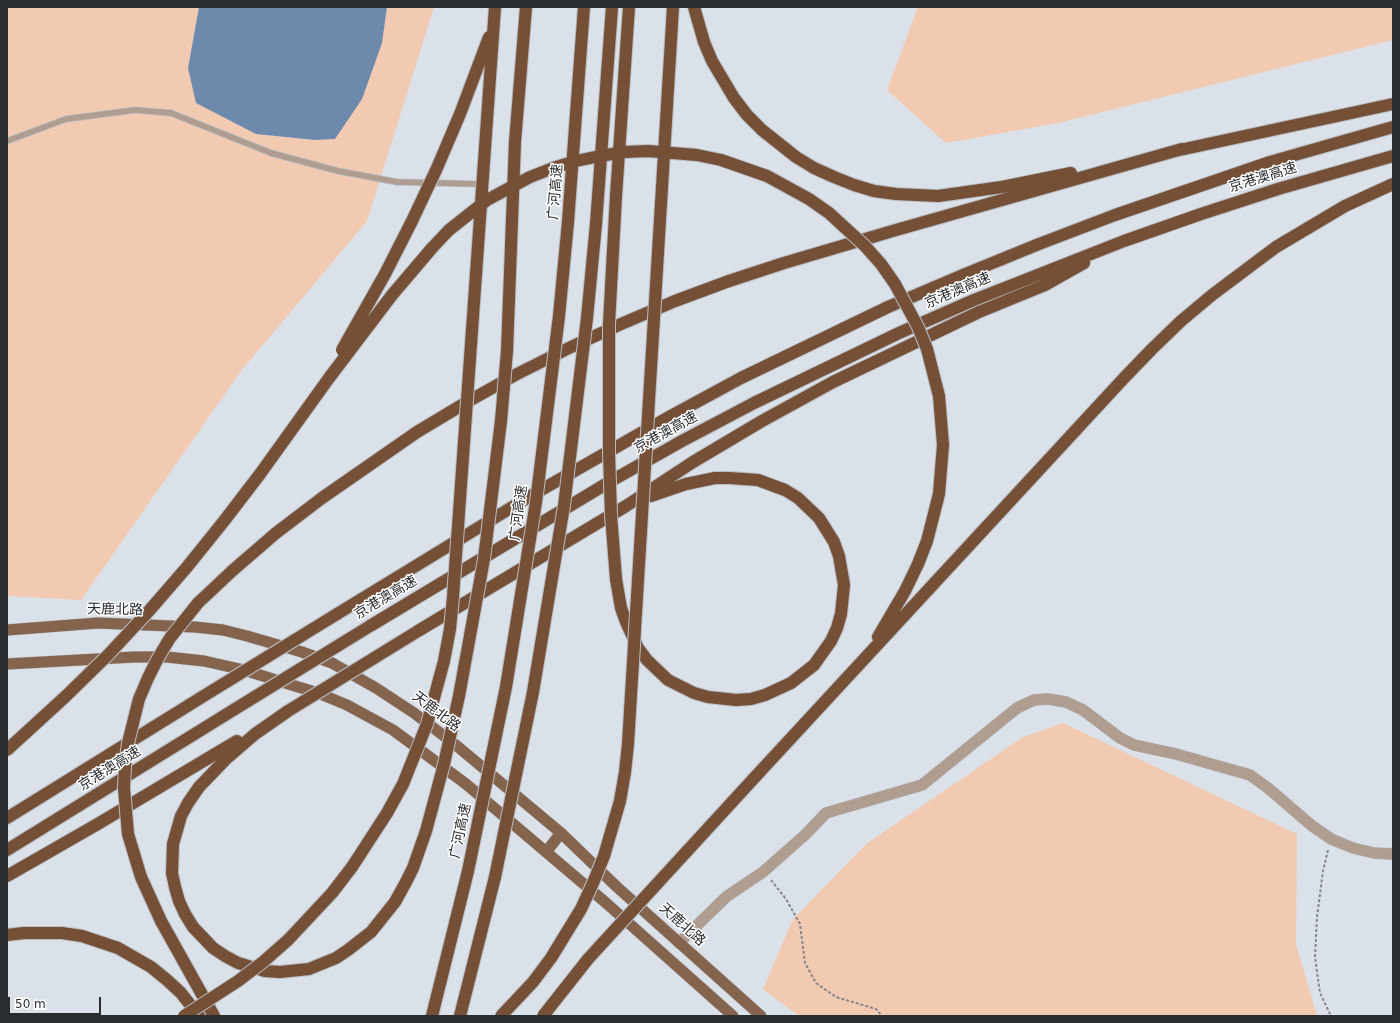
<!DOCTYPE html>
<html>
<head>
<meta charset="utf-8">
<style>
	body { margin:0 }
	#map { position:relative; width:1400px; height:1023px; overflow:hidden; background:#dbe1e9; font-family:"DejaVu Sans",sans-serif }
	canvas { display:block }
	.frame { position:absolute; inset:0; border:8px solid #2a2d30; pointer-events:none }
	.scale { position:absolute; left:8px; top:997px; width:93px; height:18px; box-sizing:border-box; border:2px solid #2a2d30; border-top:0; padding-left:5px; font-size:12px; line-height:14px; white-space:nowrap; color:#2a2d30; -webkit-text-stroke:3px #fff; paint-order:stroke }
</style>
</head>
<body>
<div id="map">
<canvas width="1400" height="1023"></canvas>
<div class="frame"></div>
<div class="scale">50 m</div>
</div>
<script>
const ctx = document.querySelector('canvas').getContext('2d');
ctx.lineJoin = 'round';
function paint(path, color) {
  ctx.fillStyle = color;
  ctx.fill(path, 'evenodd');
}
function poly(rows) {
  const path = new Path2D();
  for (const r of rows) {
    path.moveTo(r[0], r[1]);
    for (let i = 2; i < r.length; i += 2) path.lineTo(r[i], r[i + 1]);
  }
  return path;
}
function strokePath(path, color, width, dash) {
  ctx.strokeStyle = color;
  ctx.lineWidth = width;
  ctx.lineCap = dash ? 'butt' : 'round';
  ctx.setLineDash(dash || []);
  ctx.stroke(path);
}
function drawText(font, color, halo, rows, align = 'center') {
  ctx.font = font + ' "DejaVu Sans","Noto Sans SC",sans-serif';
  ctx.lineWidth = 3;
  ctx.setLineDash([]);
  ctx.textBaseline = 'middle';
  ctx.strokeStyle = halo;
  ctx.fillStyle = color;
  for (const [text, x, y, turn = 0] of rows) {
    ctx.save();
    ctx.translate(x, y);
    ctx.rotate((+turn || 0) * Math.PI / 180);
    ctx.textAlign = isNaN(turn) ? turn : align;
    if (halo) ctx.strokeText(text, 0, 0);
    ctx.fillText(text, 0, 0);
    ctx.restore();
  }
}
paint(poly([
	[7,7,199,7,188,68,256,134,315,140,335,139,382,43,387,7,434,7,367,221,241,371,81,600,7,596],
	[918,7,1393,7,1393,40,1058,123,946,143,887,90],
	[1063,723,1297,834,1296,944,1317,1016,799,1016,763,989,793,919,866,844,1023,737]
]), '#f1cab1');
paint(poly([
	[199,7,387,7,382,43,362,99,335,139,315,140,256,134,196,103,188,68]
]), '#6d89ac');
const service = poly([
	[7,141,66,119,135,110,171,113,271,153,338,171,397,182,478,184]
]);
const minor = poly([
	[679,943,726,897,763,872,806,834,826,813,922,785,1017,708,1034,700,1048,699,1066,702,1083,710,1120,738,1134,745,1176,754,1250,775,1268,788,1311,825,1331,839,1353,848,1374,853,1393,854]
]);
const primary = poly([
	[7,630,98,623,195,627,223,630,247,636,302,652,332,663,376,688,414,713,457,746,561,833,617,887,761,1016],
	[7,664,134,657,167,657,204,661,244,670,282,682,318,693,347,705,393,730,466,784,605,902,733,1016],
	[546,852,561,833]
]);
const motorway = poly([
	[694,7,704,42,712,61,734,98,747,115,762,130,796,157,814,168,834,177,854,185,874,191,896,194,938,196,1002,187,1071,173],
	[1175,151,1393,104],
	[232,571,276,533,322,498,417,432,467,402,517,374,569,348,621,324,675,301,729,281,784,263,896,230,1182,149],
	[616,579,621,608,626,622,638,648,647,660,668,680,694,693,708,697,736,700,751,699,765,695,791,683,814,665,831,641,837,628,841,614,844,585,839,556,834,542,819,518,798,498,785,490,758,480,729,478,715,478,686,484,651,496],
	[337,614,527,498,669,417,741,378,888,307,963,275,1039,244,1115,215,1270,162,1393,127],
	[370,626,611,481,682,441,754,403,899,333,974,300,1124,241,1201,214,1278,189,1393,156],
	[418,631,626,506,693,462,762,421,833,382,979,312,1045,285,1084,263],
	[878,637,905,591,918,564],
	[288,711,255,734,226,759,199,787,188,803,181,816,173,844,172,873,175,887,179,901,185,914,193,927,213,948,225,956,238,963,265,971,280,972,309,969,336,958,348,950,371,932,395,902,406,882],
	[756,776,1124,378,1152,349,1181,321,1212,295,1276,247,1345,206,1393,184],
	[7,818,202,697],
	[7,850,235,709],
	[7,876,96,825,237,741],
	[161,921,214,1016],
	[7,935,24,933,62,933,82,936,118,948,151,967,167,980,181,993,199,1016],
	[432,1016,468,871],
	[460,1016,495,877]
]);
strokePath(service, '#b8bdc4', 7);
strokePath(minor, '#b8bdc4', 12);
strokePath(primary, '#b8bdc4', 12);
strokePath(motorway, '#b8bdc4', 14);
strokePath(poly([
	[1328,850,1323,871,1317,917,1315,957,1320,993,1331,1016],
	[771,880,786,899,800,924,805,963,816,983,836,997,876,1009,882,1016]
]), '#83878d', 2, [3, 2]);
strokePath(service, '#af9d90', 5.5);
strokePath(minor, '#af9d90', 11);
strokePath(primary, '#85644e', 11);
strokePath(motorway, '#755036', 12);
const motorwayBridge = poly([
	[342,350,385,274,412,221,437,168,460,114,489,37],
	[616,579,611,515,609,452,609,324,616,196,629,7],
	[202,697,337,614],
	[235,709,370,626],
	[288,711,418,631],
	[7,750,66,696,108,655,148,612,187,567,224,521,260,474,329,378,392,295,432,248,449,230,487,200,530,177,553,168,576,161,600,156,624,152,648,151,697,155,721,160,767,176,809,199,829,213,865,246,881,264,895,284,918,327,927,349,939,396,943,445,939,494,927,541,918,564],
	[468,871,506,687,536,502,559,316,568,222,584,7],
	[495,877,533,692,564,506,587,318,596,224,612,7],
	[406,882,413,868,426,831,444,764,459,696,484,559,501,421,507,351,515,142,526,7],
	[161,921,141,877,128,834,124,788,125,766,128,743,139,699,148,678,158,658,170,638,198,603,232,571],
	[184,1016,238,981,263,962,288,940,332,893,352,867,387,813,403,784,427,724,444,661,450,629,453,597,495,7],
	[501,1016,533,982,551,958,581,909,593,883,604,856,620,801,625,772,628,744,673,7],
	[543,1016,588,959,756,776]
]);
strokePath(motorwayBridge, '#b8bdc4', 14, []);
strokePath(motorwayBridge, '#755036', 12);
drawText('14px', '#2a2d30', '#fff', [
	["京港澳高速",1263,178,-17],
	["广河高速",556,192,-85],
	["京港澳高速",958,291,-23],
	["京港澳高速",666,433,-29],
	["广河高速",519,513,-82],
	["京港澳高速",386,598,-31],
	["天鹿北路",115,610,1],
	["天鹿北路",436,712,37],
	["京港澳高速",110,769,-32],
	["广河高速",461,831,-78],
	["天鹿北路",682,925,42]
]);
</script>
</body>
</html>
